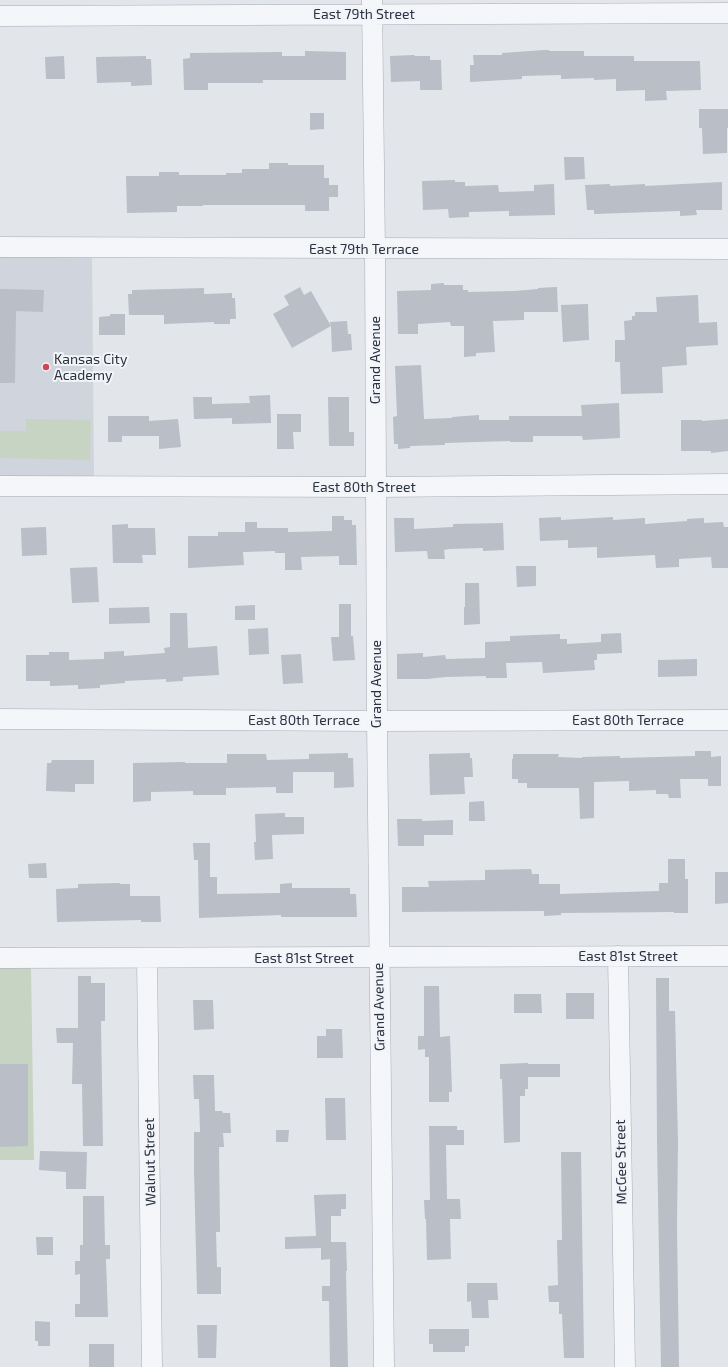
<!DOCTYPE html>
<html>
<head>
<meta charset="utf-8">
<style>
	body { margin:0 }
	canvas { display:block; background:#e2e5ea }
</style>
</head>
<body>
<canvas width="728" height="1367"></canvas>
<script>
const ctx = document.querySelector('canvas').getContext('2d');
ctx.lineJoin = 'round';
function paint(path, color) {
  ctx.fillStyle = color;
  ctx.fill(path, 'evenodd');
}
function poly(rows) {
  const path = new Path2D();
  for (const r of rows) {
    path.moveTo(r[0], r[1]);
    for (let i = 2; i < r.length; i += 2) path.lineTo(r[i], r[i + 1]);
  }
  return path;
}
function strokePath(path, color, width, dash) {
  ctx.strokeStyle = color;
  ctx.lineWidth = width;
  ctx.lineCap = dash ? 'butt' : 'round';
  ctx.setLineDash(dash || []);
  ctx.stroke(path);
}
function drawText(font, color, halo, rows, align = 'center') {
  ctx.font = font + ' "Exo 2",sans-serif';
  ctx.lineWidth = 4;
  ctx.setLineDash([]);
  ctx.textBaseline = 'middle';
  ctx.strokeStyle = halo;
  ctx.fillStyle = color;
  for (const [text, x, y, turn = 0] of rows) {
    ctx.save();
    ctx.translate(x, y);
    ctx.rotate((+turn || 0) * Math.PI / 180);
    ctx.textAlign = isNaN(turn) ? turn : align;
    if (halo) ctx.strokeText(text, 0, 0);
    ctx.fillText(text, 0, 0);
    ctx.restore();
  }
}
paint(poly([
	[0,252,92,252,94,482,0,481]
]), '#d0d4dc');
paint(poly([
	[26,419,91,420,90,460,0,458,0,431,26,431],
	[0,967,31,967,34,1160,0,1160]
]), '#c7d4c3');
paint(poly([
	[544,50,549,50,549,51,584,51,584,56,634,56,634,61,700,61,701,90,666,91,667,100,645,101,645,90,616,91,616,79,594,80,594,78,561,79,561,75,522,76,522,79,470,82,470,65,474,65,473,55,502,55,502,53],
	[305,51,346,52,346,80,263,80,263,83,208,83,208,90,184,90,183,59,190,58,190,53,282,52,282,56,305,56],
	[414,55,415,56,430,56,430,60,441,60,442,90,420,90,420,81,391,82,390,56],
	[64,56,65,79,46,79,45,57],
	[146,56,146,59,151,59,152,85,131,86,131,82,97,83,96,57],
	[699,109,728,109,728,128,727,128,727,153,703,154,702,128,699,128],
	[310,113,324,113,324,129,310,130],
	[564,157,584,157,585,179,565,180],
	[269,163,288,163,288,165,324,165,324,178,329,178,329,185,338,185,338,197,329,197,329,211,305,211,305,205,203,205,203,206,177,206,177,212,127,213,126,176,159,176,159,172,179,172,179,175,226,175,226,173,242,173,242,169,269,169],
	[455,180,455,182,465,182,465,186,498,185,499,192,534,191,534,185,554,184,555,215,509,216,509,211,469,212,469,217,449,218,448,209,423,210,422,181],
	[722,182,722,210,696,210,697,215,680,216,680,211,594,214,594,210,587,210,585,185,610,184,610,186,645,184,645,186],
	[444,283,444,285,463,285,463,290,468,290,468,292,514,291,538,289,538,288,557,287,558,312,524,312,524,320,493,321,495,352,476,353,476,356,464,357,464,326,451,326,450,322,418,324,418,334,398,334,397,291,431,290,431,284],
	[300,287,304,295,311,291,331,326,330,322,347,321,348,334,351,334,352,350,332,352,331,326,292,348,273,314,289,305,284,296],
	[204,288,204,294,232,293,232,298,235,298,236,319,230,319,230,324,214,324,214,322,164,324,164,315,129,315,128,294,132,294,132,290],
	[0,289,44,290,43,312,16,311,15,383,0,383],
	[698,295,699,323,717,322,718,345,686,347,687,365,662,367,663,393,621,394,620,362,615,362,615,340,625,340,624,321,632,320,632,316,635,316,635,312,657,312,656,297],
	[588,304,589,340,563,342,561,305],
	[110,314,125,314,125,335,99,335,99,317,110,316],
	[421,365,424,419,452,418,452,417,479,415,479,420,509,420,509,416,582,416,581,405,619,403,620,438,583,440,582,436,533,436,533,442,510,442,510,441,445,443,445,445,410,446,410,448,398,449,398,444,394,444,393,417,397,416,395,366],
	[270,395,271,423,232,424,232,418,194,419,193,397,212,397,212,404,250,403,249,396],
	[328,397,349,397,349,432,354,432,354,446,329,446],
	[277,414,301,414,301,432,293,432,294,449,277,449],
	[108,416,149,416,149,421,178,419,181,447,159,449,159,436,122,436,122,442,108,442],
	[728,419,728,451,711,453,711,451,681,451,681,420,702,420,702,421],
	[332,516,344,516,344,520,352,520,352,525,356,525,357,565,339,565,339,556,301,557,302,570,285,570,285,553,275,553,275,551,243,552,244,565,188,568,188,536,218,536,218,532,245,532,245,522,257,522,257,528,288,528,288,532,332,531],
	[561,517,561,520,613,517,613,520,645,518,645,524,687,521,687,519,704,518,704,523,723,522,724,527,728,527,728,568,712,568,711,557,679,559,679,567,656,568,655,555,597,558,597,547,568,548,568,540,540,541,539,518],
	[394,518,414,518,414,529,453,527,453,524,503,523,504,550,483,551,483,548,449,549,444,550,445,559,428,559,427,551,395,552],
	[128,524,128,528,155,528,156,555,142,555,143,563,113,563,112,525],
	[46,527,47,555,22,556,21,528],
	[516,566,536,566,536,586,517,587],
	[97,567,99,602,72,603,70,568],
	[465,583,479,583,480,624,464,625,464,607,465,607],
	[339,604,351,604,351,636,353,636,355,660,333,661,331,637,339,637],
	[255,605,255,620,235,620,235,606],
	[149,607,150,623,109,624,109,608],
	[170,613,187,613,188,648,217,646,219,675,183,677,183,681,166,682,166,679,125,681,125,683,100,685,100,688,78,689,78,685,50,686,50,681,26,681,26,655,49,655,49,652,69,652,69,660,104,659,104,652,124,651,124,656,165,653,164,648,170,647],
	[268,628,269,654,249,655,248,629],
	[621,633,622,653,597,654,597,660,594,660,595,670,543,673,542,662,506,663,507,678,486,678,486,676,446,677,427,679,397,679,397,654,423,653,423,657,445,655,446,659,485,658,485,642,510,641,510,636,560,634,560,639,567,639,567,644,601,642,601,634],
	[301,654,303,683,283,684,281,655],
	[697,659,697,676,658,677,658,660],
	[695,751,711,751,711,757,721,756,721,786,708,786,708,779,680,779,681,798,669,798,668,794,656,794,656,790,629,791,629,781,594,782,594,818,580,819,579,788,527,788,527,783,518,783,518,779,512,779,512,759,513,759,513,754,559,754,558,757,582,758,582,757,620,756,620,758,695,756],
	[348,753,348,758,353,758,354,787,334,788,334,772,293,772,293,793,276,793,276,787,226,788,226,795,193,795,193,791,151,792,151,801,133,802,133,763,185,762,185,763,227,763,227,754,266,754,267,760,309,759,309,754],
	[470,753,470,758,472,758,473,777,464,777,465,794,430,795,429,754],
	[52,760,94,760,94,784,75,784,75,792,46,791,47,763,51,763],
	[484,801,485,821,469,821,469,802],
	[285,813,285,817,304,817,304,834,272,835,273,859,255,860,254,842,256,842,255,814],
	[397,819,422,819,422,821,453,820,453,835,424,835,424,846,398,846],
	[193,843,210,843,210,877,217,877,217,894,280,893,280,884,292,883,292,888,350,888,350,894,356,894,357,917,281,917,281,915,199,918,198,860,194,860],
	[668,859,685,859,685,879,688,879,688,913,674,913,674,912,561,913,561,915,544,916,544,911,402,912,402,887,429,887,428,881,485,880,485,870,531,869,532,874,539,874,539,884,560,884,560,894,659,891,659,883,668,883],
	[46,863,47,878,29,878,28,864],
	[715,872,728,872,728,903,715,904],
	[120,883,120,884,130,884,130,896,160,896,161,922,141,922,141,920,57,922,56,889,78,888,78,884],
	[78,976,91,976,91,983,105,983,105,1021,101,1021,103,1146,83,1146,82,1084,72,1084,73,1043,57,1043,56,1028,78,1028],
	[656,978,669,978,669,1011,675,1011,678,1142,677,1226,679,1367,661,1367,657,1142],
	[424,986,439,986,440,1037,450,1036,452,1092,449,1092,449,1102,429,1102,429,1057,425,1057,425,1049,418,1050,418,1036,424,1036],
	[566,993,594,993,594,1019,566,1019],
	[514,994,541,994,542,1013,514,1013],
	[193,1000,213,1000,214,1029,194,1030],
	[326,1029,342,1029,343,1058,317,1058,317,1036,326,1036],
	[528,1063,528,1064,560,1064,560,1077,528,1077,528,1089,525,1089,525,1096,520,1096,520,1142,504,1143,502,1079,500,1079,500,1064],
	[0,1064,28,1064,28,1146,0,1147],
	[193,1075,214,1075,215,1111,222,1111,223,1113,230,1113,231,1133,223,1133,224,1147,219,1147,220,1232,216,1232,217,1267,221,1267,221,1294,197,1294,194,1170,194,1132,200,1132,199,1099,194,1099],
	[325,1098,345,1098,346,1140,326,1140],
	[429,1126,457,1126,457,1130,464,1130,464,1145,446,1145,447,1199,460,1199,461,1219,450,1219,451,1259,427,1260,426,1219,425,1219,424,1200,430,1200],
	[276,1130,289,1130,288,1142,276,1142],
	[40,1151,87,1152,86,1189,66,1189,66,1172,39,1170],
	[561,1152,581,1152,584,1358,564,1358,562,1314,559,1314,559,1302,549,1302,548,1286,558,1285,557,1240,562,1240],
	[346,1194,346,1209,341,1209,341,1216,331,1216,331,1242,346,1242,347,1271,346,1271,348,1367,330,1367,329,1301,322,1301,322,1286,330,1286,330,1259,321,1260,321,1248,285,1249,285,1237,316,1236,314,1195],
	[83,1196,104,1196,105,1245,110,1245,110,1259,106,1259,108,1317,75,1317,75,1304,80,1304,80,1274,75,1275,75,1261,80,1261,80,1245,83,1245],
	[36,1237,53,1237,53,1255,37,1255],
	[467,1283,497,1283,498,1300,488,1300,489,1318,472,1318,471,1301,467,1302],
	[35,1321,50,1322,50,1346,38,1346,38,1341,35,1341],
	[197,1325,217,1325,216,1358,198,1358],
	[429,1329,469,1329,469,1346,465,1346,465,1352,433,1352,433,1344,429,1344],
	[89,1344,114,1344,114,1367,89,1367]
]), '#b9bec7');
const minor = poly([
	[372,0,375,249,377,721,384,1367],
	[0,16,728,13],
	[0,247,728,249],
	[0,486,376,487,728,484],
	[0,719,377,721,728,720],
	[618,956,625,1367],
	[0,958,728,956],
	[147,958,152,1367]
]);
strokePath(minor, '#a7acb4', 21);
strokePath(minor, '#f5f6f9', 20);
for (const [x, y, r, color] of [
	[46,367,4,"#cf4756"]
]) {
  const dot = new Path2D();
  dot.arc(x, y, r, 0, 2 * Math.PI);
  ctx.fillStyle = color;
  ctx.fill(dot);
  strokePath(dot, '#f2f4f8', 1.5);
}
drawText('14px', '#2a3242', '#f2f4f8', [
	["East 79th Street",364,14],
	["East 79th Terrace",364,249],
	["Grand Avenue",375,360,-90],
	["East 80th Street",364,487],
	["Grand Avenue",376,684,-90],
	["East 80th Terrace",304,720],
	["East 80th Terrace",628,720],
	["East 81st Street",628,956],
	["East 81st Street",304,958],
	["Grand Avenue",379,1007,-91],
	["Walnut Street",150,1162,-91],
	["McGee Street",621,1162,-91]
]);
drawText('14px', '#2a3242', '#f2f4f8', [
	["Kansas City",54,359],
	["Academy",54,375]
], 'left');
</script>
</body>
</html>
